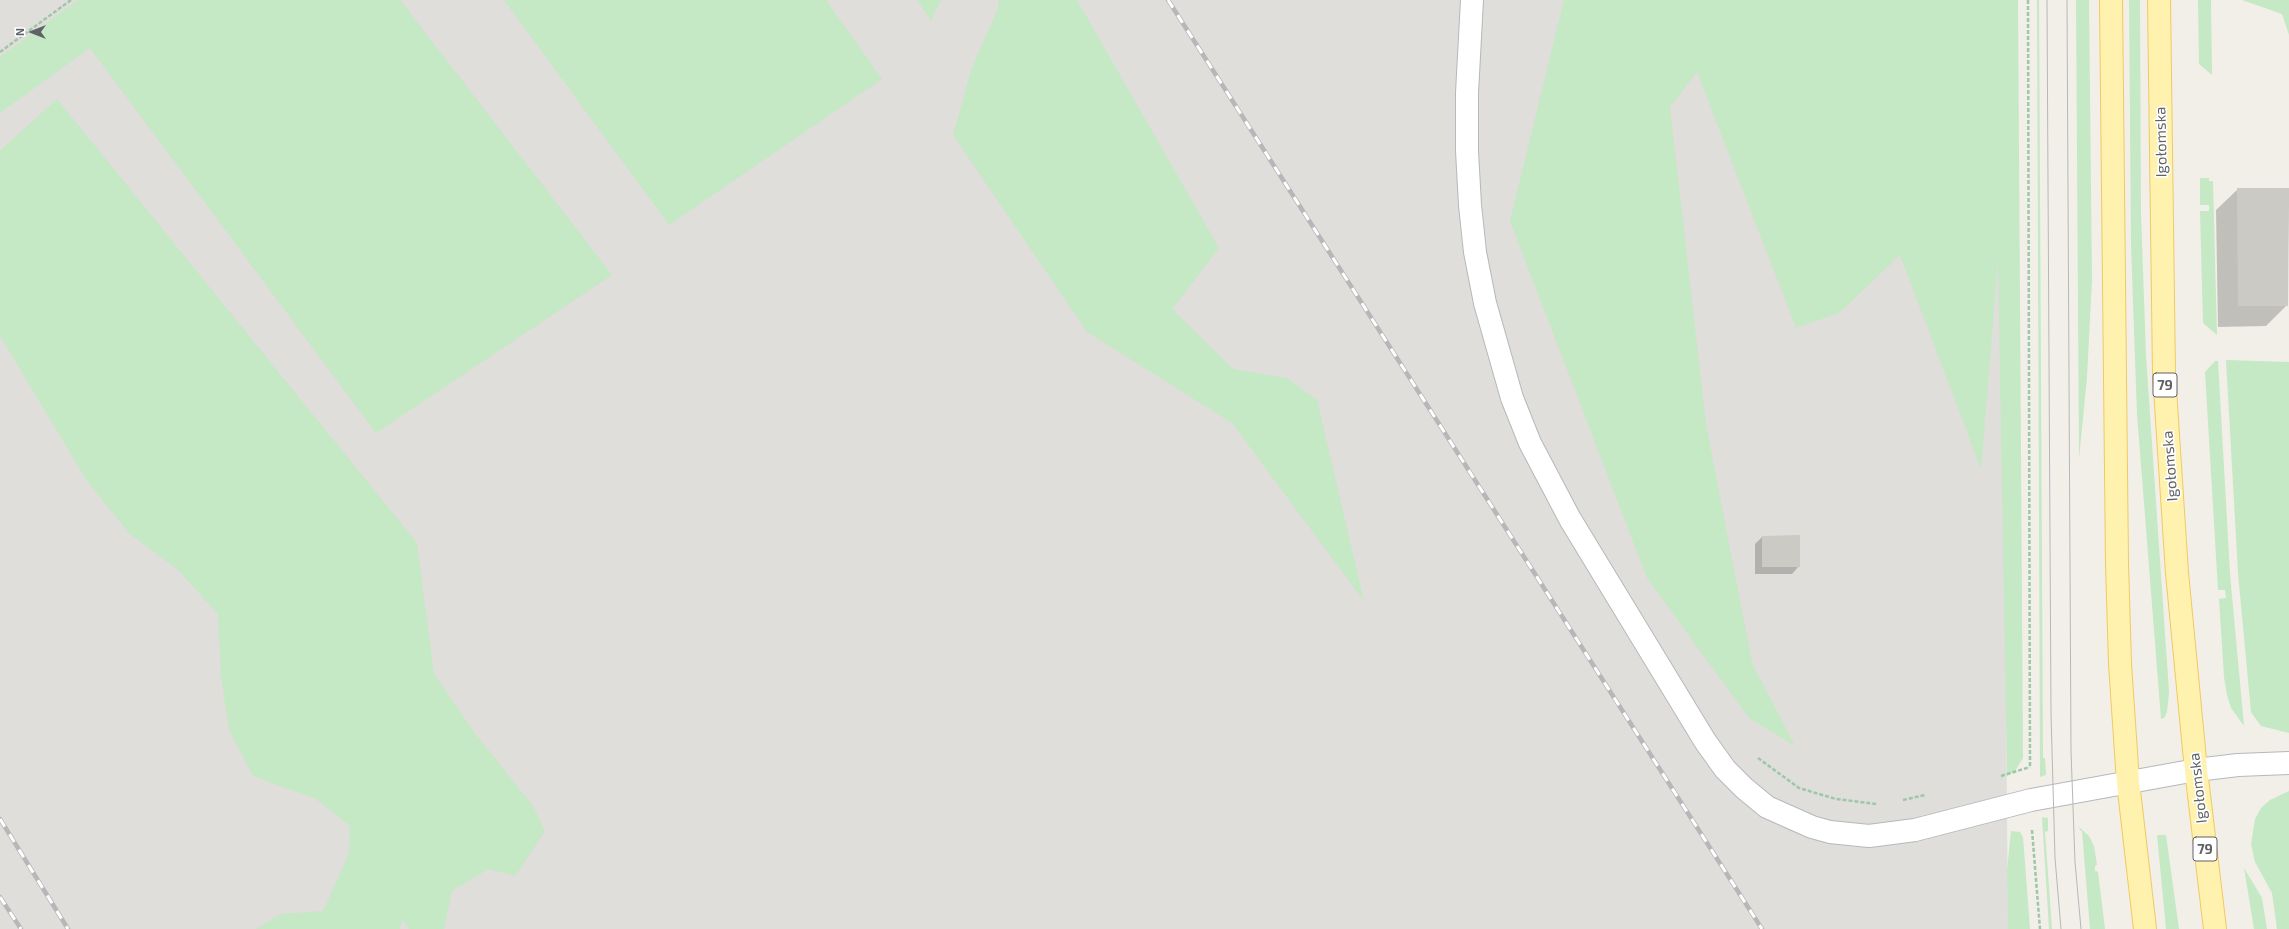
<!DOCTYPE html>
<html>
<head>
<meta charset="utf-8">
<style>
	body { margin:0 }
	#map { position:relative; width:2289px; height:929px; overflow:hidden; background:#f1efe8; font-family:"Exo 2",sans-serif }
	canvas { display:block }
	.north { position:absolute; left:12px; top:12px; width:40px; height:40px; -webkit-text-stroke:3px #fff; paint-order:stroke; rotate:270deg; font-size:11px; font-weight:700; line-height:16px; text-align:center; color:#5f6368 }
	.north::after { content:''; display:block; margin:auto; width:14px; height:18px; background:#5f6368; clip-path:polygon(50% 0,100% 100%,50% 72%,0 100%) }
</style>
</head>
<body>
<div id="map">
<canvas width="2289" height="929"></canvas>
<div class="north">N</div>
</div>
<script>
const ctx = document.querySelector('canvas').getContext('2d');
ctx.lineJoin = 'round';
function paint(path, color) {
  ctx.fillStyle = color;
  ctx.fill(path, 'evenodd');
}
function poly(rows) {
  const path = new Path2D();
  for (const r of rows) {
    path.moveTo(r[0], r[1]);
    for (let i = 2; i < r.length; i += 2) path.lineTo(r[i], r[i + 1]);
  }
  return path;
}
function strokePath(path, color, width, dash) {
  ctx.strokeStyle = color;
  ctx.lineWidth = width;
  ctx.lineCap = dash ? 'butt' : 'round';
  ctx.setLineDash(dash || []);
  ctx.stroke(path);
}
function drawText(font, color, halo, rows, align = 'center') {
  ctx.font = font + ' "Exo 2",sans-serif';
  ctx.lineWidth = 3;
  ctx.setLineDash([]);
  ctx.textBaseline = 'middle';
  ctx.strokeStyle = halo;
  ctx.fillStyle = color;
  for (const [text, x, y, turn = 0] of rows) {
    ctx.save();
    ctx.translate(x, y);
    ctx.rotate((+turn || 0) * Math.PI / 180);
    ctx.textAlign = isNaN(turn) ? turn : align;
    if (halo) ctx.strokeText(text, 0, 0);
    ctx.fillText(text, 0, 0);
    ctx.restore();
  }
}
paint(poly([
	[0,0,2000,0,2008,929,0,929]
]), '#e0deda');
paint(poly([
	[78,0,400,0,612,275,376,433,90,48,0,113,0,57],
	[504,0,826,0,882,79,669,225],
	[917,0,941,0,931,20],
	[999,0,1076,0,1078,2,1219,248,1172,309,1233,369,1287,378,1317,400,1364,601,1232,423,1087,332,953,135,972,67,997,11],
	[1564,0,2018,0,2023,758,2015,771,2007,776,1998,260,1981,469,1900,255,1839,313,1796,328,1697,72,1670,107,1706,424,1752,663,1795,746,1749,718,1647,578,1510,221],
	[2037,0,2039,0,2043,758,2045,758,2046,775,2040,777],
	[2076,0,2089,0,2092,280,2087,377,2079,459],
	[2129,0,2140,0,2141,214,2146,356,2169,692,2167,712,2164,718,2161,719,2137,414,2131,245],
	[2198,0,2211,0,2212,75,2199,64],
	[2242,0,2289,0,2289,35,2282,14],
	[57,99,417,543,434,674,474,732,533,806,545,831,515,876,488,869,452,891,444,929,409,929,402,919,400,929,256,929,281,914,323,911,349,854,350,826,316,799,253,776,229,730,221,676,218,614,178,570,129,533,87,481,0,336,0,151],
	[2200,178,2209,178,2209,181,2213,181,2217,335,2203,323,2200,211,2209,211,2209,205,2200,205],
	[2226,360,2289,362,2289,733,2261,726,2251,712,2238,573],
	[2215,361,2218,361,2230,574,2244,726,2231,708,2227,695,2224,677,2219,599,2226,598,2225,590,2218,590,2205,372],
	[2289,791,2289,929,2277,929,2272,893,2255,862,2251,844,2255,819,2261,808,2270,800],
	[2042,817,2048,818,2048,831,2045,832,2052,929,2049,929,2048,912],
	[2079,827,2089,836,2094,846,2097,865,2095,866,2095,871,2098,872,2105,929,2090,929,2082,831,2080,830],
	[2011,831,2020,832,2023,837,2030,929,2008,929,2007,870],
	[2157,835,2166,835,2179,929,2166,929],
	[2244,868,2262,898,2267,929,2254,929]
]), '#c5e8c5');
paint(poly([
	[2238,189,2289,189,2287,305,2266,326,2218,327,2216,210],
	[1762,537,1799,566,1792,574,1755,574,1755,544]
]), '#0003');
paint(poly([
	[2237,188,2289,188,2288,306,2238,306],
	[1800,535,1800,567,1762,567,1762,536]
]), '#cccac5');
const minor = poly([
	[1472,0,1467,93,1467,151,1470,205,1475,252,1485,303,1512,398,1530,443,1570,519,1705,741,1725,769,1744,788,1767,807,1812,827,1830,832,1869,836,1915,830,2031,800,2196,770,2238,765,2289,763]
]);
const major = poly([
	[2111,0,2117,564,2120,664,2128,782,2145,929],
	[2159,0,2164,374,2177,573,2196,770,2215,929]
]);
strokePath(minor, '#b5b8bc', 24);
strokePath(major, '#f2c960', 24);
strokePath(poly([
	[2028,0,2030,767],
	[0,52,71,0],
	[1758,758,1799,788,1836,799,1876,804],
	[2001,776,2030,767],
	[1903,800,1925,795],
	[2032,830,2040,929]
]), '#9cc7a9', 2.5, [4, 2]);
strokePath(minor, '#fff', 22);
strokePath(major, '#fff2af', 22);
strokePath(poly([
	[2047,0,2051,714,2055,858,2061,929],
	[2067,0,2071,751,2075,862,2081,929]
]), '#b6b7b8', 1);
const rail = poly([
	[1168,0,1762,929],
	[0,819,68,929],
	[0,897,21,929]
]);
strokePath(rail, '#b6b7b8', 4.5);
strokePath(rail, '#fff', 3, [9]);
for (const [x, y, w] of [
	[2165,385,24],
	[2205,849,24]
]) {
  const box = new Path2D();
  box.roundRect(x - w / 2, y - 12, w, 24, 3);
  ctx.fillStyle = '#fff';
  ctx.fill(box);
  strokePath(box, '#5f6368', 1);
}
drawText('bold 14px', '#5f6368', null, [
	["79",2165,385],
	["79",2205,849]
]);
drawText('15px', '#5f6368', '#fff', [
	["Igołomska",2161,142,-91],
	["Igołomska",2170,466,-94],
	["Igołomska",2198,788,-96]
]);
</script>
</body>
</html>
